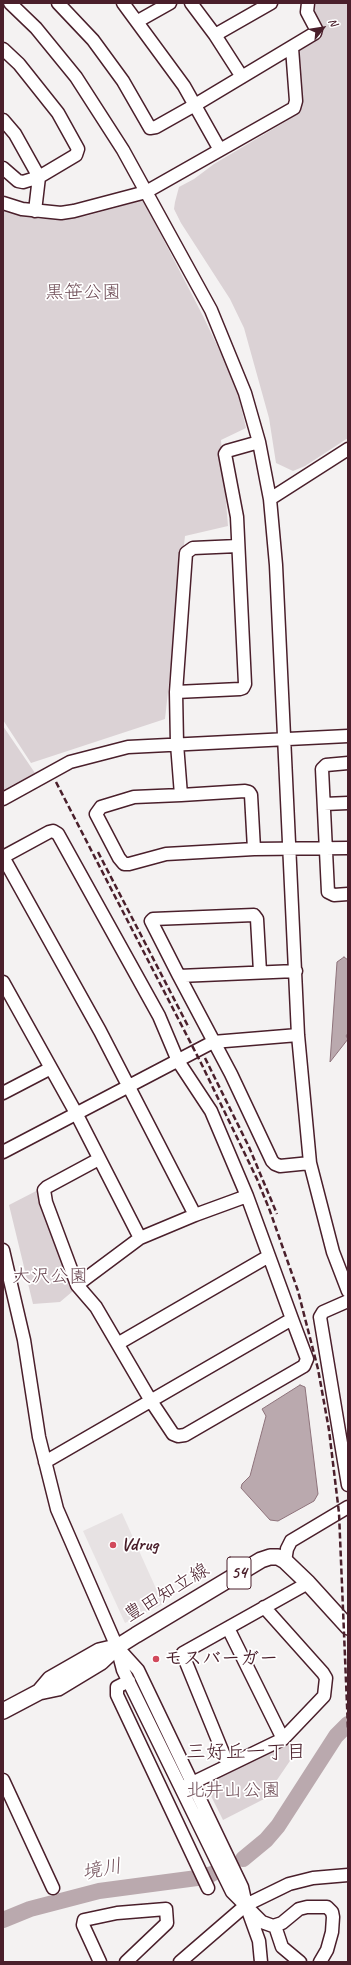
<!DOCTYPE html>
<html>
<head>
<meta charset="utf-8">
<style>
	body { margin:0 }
	#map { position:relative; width:351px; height:1965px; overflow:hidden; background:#f4f2f2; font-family:Caveat,sans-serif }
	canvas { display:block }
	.frame { position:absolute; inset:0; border:4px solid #4a1f2b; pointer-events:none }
	.north { position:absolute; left:303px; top:8px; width:40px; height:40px; -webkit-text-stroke:3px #fff; paint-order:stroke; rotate:60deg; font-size:11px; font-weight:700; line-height:16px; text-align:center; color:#4a1f2b }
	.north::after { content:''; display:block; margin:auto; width:14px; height:18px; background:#4a1f2b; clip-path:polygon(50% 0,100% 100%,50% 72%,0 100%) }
</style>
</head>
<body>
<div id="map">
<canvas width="351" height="1965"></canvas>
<div class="frame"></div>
<div class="north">N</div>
</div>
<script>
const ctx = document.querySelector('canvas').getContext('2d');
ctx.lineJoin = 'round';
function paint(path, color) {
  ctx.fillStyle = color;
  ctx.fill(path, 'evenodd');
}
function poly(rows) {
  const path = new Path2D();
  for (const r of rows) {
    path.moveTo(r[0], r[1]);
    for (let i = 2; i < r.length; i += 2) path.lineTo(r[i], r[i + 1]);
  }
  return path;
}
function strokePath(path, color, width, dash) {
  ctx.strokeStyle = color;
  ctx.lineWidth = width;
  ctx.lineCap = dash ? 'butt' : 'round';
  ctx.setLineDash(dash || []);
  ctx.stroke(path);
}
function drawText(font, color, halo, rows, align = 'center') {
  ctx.font = font + ' Caveat,"Klee One",sans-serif';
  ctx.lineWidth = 3.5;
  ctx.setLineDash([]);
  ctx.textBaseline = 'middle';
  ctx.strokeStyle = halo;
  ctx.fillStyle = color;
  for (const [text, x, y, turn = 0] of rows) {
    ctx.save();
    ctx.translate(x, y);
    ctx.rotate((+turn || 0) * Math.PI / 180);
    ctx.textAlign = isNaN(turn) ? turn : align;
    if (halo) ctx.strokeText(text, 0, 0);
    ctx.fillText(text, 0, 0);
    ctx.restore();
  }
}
paint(poly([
	[122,1513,163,1604,125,1623,83,1531]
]), '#e7e2e3');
paint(poly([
	[311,3,348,3,348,438,305,466,293,471,276,463,269,418,244,328,230,299,181,223,174,209,175,202,179,187,194,179,214,164,290,119,300,109,296,53,299,49,323,33,311,11],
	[143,200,203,316,236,385,246,428,221,440,228,526,185,536,165,719,31,763,3,720,3,207,39,219,86,216],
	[3,726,35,773,3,790],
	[42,1188,79,1286,60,1302,33,1304,9,1205],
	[285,1742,296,1752,264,1799,223,1820,208,1790,208,1780]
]), '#dbd2d5');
const water = poly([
	[344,957,348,960,348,1033,346,1036,348,1039,330,1062,337,962,344,957],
	[300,1385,305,1387,318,1494,314,1501,278,1521,270,1520,241,1488,242,1484,250,1476,266,1416,262,1409,300,1385]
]);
paint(water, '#baa9ae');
strokePath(water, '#8d727a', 1);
strokePath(poly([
	[243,1859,266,1840,278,1826,336,1736,348,1724],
	[3,1920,30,1909,99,1891,197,1878,212,1874]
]), '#baa9ae', 16);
const minor = poly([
	[10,3,36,28,76,77,123,150,211,310,245,393,259,442,270,499,276,565,298,1035,310,1163,333,1252,348,1291],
	[58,3,93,40,123,81,150,128,156,127,195,105,315,33,316,29,307,12,308,3],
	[123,3,184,86,220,150],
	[191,3,215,35,242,77],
	[138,21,170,3],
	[215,35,271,3],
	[3,49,19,64,58,113,78,149,76,155,39,177,23,182,18,181,3,168],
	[3,120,15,134,39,177,35,211],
	[3,203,22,209,61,213,74,211,146,192,294,108,296,101,292,48],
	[270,499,348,449],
	[238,546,193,548,186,553,176,692,177,744,181,795,134,797,101,807,96,814,119,858,124,864,129,864,166,854,254,849,348,848],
	[176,692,240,689,243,688,245,684,237,517,225,454,227,451,259,442],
	[348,763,326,765,322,769,328,892,334,895,348,894],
	[181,795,245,791,249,792,251,795,254,849],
	[3,799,70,762,128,747,348,736],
	[324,804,348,803],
	[3,857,49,832,53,831,58,834,159,1016,178,1061,211,1111,247,1196,292,1319,307,1359,304,1366,185,1435,178,1436,173,1434,151,1401,96,1307,77,1285,46,1202,44,1190,47,1187,99,1159],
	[3,857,100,1031,195,1215,140,1238,77,1285],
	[260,972,257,919,254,915,153,919,151,921,179,976,296,971],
	[179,976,231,1074,272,1161,275,1164,280,1166,310,1163],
	[3,982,76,1113,140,1238],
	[3,1093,51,1068],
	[3,1152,213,1042,298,1035],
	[195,1215,247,1196],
	[3,1250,24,1340,39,1437,57,1509,117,1647,123,1670,232,1892,262,1922,273,1926,282,1923,299,1909,307,1907,327,1907,332,1912,333,1917,332,1932,327,1950,320,1962],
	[348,1301,323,1312,320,1317,348,1485],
	[119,1343,269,1256],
	[45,1462,292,1319],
	[285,1561,287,1549,291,1541,348,1507],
	[228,1628,283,1739],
	[118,1648,138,1670,242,1887,246,1905,259,1941,261,1962],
	[129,1681,117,1687,117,1695,208,1888],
	[228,1765,183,1655,183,1653,308,1583],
	[3,1780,53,1888],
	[186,1786,283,1739,324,1696,326,1678,323,1673,264,1607],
	[275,1926,282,1947,300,1962],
	[100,1962,83,1925,84,1920,117,1913,166,1909,167,1923,126,1962],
	[180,1962,246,1905,289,1884,313,1878,348,1875]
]);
const major = poly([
	[39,1692,50,1679,99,1651,116,1647],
	[3,1711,39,1692,58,1688,101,1662,117,1647,136,1635,261,1560,270,1557,278,1557,285,1561,308,1583,348,1627]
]);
strokePath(minor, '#4a1f2b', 15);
strokePath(major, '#4a1f2b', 18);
strokePath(minor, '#fff', 12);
strokePath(major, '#fff', 15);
strokePath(poly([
	[56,782,201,1063,257,1179,270,1211,298,1291,318,1369,329,1430,339,1513,348,1729],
	[98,852,189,1028],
	[205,1058,249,1147,277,1214]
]), '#4a1f2b', 2.5, [6, 3]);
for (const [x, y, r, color] of [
	[113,1545,4,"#d1495b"],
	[156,1659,4,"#d1495b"]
]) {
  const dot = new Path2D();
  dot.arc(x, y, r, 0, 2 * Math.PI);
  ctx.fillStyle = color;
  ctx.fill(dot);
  strokePath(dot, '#fff', 1.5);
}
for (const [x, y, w] of [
	[239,1573,24]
]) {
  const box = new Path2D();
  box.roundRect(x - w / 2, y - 16, w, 32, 3);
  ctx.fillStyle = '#fff';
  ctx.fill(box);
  strokePath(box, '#4a1f2b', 1);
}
drawText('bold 18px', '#4a1f2b', null, [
	["54",239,1573]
]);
drawText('19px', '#6e4c56', '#fff', [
	["黒笹公園",83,293],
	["大沢公園",50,1277],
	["北井山公園",233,1791]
]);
drawText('bold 19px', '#4a1f2b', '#fff', [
	["Vdrug",121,1545],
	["モスバーガー",164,1659]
], 'left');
drawText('19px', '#4a1f2b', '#fff', [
	["豊田知立線",167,1593,-31]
]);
drawText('20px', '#4a1f2b', '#fff', [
	["三好丘一丁目",246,1753]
]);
drawText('italic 20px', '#714f59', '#fff', [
	["境川",102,1870,-11]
]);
</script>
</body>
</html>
